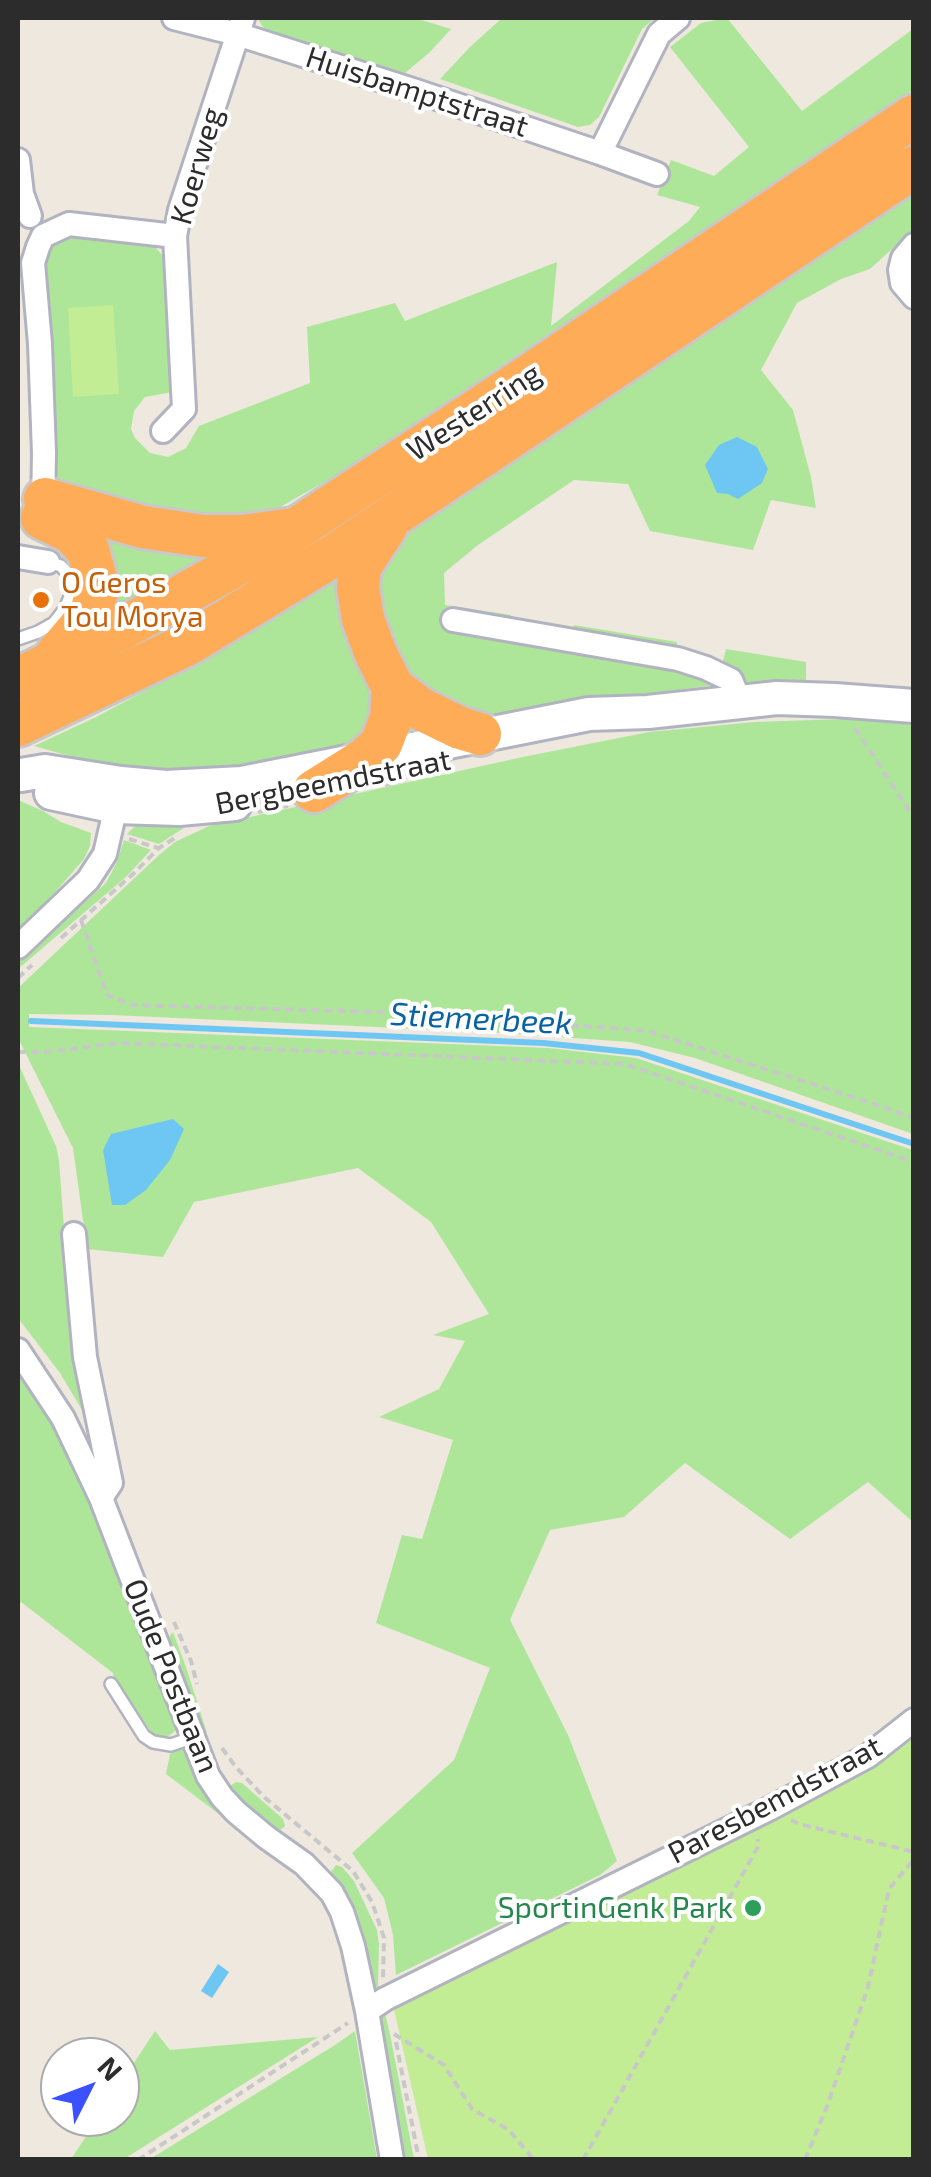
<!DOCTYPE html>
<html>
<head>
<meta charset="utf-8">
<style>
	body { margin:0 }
	#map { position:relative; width:931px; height:2177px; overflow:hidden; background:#eee8de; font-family:"Exo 2",sans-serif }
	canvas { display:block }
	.frame { position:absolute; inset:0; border:20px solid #2c2c2c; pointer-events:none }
	.north { position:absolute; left:40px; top:2037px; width:100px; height:100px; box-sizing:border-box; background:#fff; border:2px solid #ababab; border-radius:50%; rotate:48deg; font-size:28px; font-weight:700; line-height:40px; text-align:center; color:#2c2c2c }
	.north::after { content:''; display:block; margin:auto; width:35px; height:45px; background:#3a51ff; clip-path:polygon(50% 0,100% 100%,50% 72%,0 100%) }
</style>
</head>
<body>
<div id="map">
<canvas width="931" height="2177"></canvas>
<div class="frame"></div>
<div class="north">N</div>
</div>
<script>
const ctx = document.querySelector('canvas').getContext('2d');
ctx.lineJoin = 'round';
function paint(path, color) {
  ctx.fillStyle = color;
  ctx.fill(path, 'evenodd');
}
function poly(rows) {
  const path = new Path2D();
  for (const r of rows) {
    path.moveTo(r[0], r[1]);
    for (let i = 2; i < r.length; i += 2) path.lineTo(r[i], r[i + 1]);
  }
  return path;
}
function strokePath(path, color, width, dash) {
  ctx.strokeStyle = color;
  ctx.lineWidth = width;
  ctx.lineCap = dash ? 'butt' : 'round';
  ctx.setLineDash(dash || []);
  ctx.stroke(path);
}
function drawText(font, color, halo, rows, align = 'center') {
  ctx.font = font + ' "Exo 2",sans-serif';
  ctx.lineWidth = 8;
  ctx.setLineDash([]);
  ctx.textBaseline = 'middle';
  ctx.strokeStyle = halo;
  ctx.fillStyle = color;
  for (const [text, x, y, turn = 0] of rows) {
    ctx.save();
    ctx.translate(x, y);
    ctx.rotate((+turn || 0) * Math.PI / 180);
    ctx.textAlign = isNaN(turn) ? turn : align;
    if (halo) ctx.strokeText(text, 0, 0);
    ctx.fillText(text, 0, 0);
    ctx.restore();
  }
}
paint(poly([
	[257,18,415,18,451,29,430,52,405,73,266,31],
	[502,18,655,18,642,29,599,117,590,125,578,127,440,79,470,47],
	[727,18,802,111,913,29,913,90,342,472,264,516,204,522,56,485,54,470,49,308,42,266,51,245,60,236,77,233,139,243,155,247,163,256,167,266,173,392,145,397,134,411,131,429,135,438,150,453,168,457,186,448,199,426,310,383,307,327,395,303,405,321,557,262,551,326,689,221,700,207,657,195,671,160,714,176,749,147,670,47,701,23],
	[913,194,913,230,870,269,841,279,797,303,761,370,793,410,811,477,816,508,771,500,753,550,650,531,628,484,574,480,478,545,444,573,445,605,511,615,510,623,692,670,723,684,566,704,471,720,427,702,379,639,375,557,382,550],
	[80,527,218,550,103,614],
	[345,574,377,689,369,745,201,775,80,764,80,759,34,746,96,717,190,667],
	[574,625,677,642,676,650,573,631],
	[726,649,806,662,806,682,748,683,723,661],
	[843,719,913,724,913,1134,695,1058,630,1042,487,1032,111,1015,29,1014,29,1027,549,1048,636,1058,913,1150,913,1522,868,1482,790,1539,685,1463,624,1517,550,1530,510,1620,568,1735,617,1861,600,1875,396,1975,393,1935,384,1898,352,1853,454,1760,490,1668,376,1623,402,1535,422,1539,453,1440,379,1417,439,1389,465,1341,433,1335,489,1314,431,1222,358,1168,194,1202,163,1257,87,1249,73,1148,18,1038,18,988,159,855,175,842,209,826,523,757,649,732,755,722],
	[18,800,43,811,61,822,91,833,90,846,84,859,44,905,18,929],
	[185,817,187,826,159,844,127,834,141,820],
	[124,840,151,850,126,877,18,969,18,963,29,952,106,883,117,862],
	[18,1063,56,1146,59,1161,67,1268,91,1425,60,1373,18,1318],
	[18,1368,36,1395,96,1512,178,1721,175,1731,166,1738,153,1734,114,1680,113,1673,21,1602,18,1606],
	[173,1632,186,1667,207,1733,199,1731,164,1643],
	[181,1747,188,1748,229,1816,228,1821,166,1774,170,1754],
	[236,1782,242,1783,283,1819,285,1826,282,1829,273,1832,230,1793,230,1786],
	[336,1865,342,1867,354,1881,377,1930,379,1944,378,1988,371,1984,330,1879,330,1873],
	[384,2009,390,2034,414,2159,398,2159,378,2019],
	[155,2031,170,2050,318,2037,124,2159,71,2159,99,2117,120,2117,120,2084],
	[355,2031,377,2159,150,2159,335,2045]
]), '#aee699');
paint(poly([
	[113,305,119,394,73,397,68,308],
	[913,1734,913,2159,428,2159,393,2005]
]), '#c2ed95');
paint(poly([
	[737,437,757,447,768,469,762,483,738,499,728,494,717,493,705,465,719,445],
	[173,1119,184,1129,170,1160,146,1190,125,1205,112,1205,103,1150,111,1134],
	[218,1964,229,1972,212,1998,201,1991]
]), '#6ec6f3');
strokePath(poly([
	[31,1021,543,1043,639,1053,914,1144]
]), '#6ec6f3', 6);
const lane = poly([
	[18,639,38,632,54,623,65,609,72,592,68,574,61,566,48,562],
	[111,1684,144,1736,153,1742,171,1745,194,1737]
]);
const street = poly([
	[174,18,237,34,416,91,600,153,657,174],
	[600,153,659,34,678,18],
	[18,160,22,194,30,216],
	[914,245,903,258,900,270,902,283,914,297],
	[163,431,184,409,175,236,180,210,243,18],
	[43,510,44,453,40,344,33,263,38,247,43,236,69,224,175,236],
	[18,557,48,562],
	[453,620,678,659,706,668,731,680,740,701],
	[18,947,88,880,105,854,119,793],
	[74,1234,85,1357,111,1483,101,1498],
	[18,1350,63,1418,101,1498,208,1776,222,1797,236,1812,266,1837,304,1864,332,1893,342,1912,353,1946,367,2011,392,2160],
	[367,2011,385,1999,769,1809,868,1756,914,1720]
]);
const secondary = poly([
	[21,775,45,771,121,783,166,787,242,783,589,714,648,712,777,698,835,700,914,706],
	[51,793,116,807,179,809,235,804]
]);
const highway = poly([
	[45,499,143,527,203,536,243,536,286,530],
	[42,518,71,532,88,550,95,575,97,592,90,615,57,654],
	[386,527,360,567,358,588,363,619,375,652,393,688,421,709,460,728,480,734],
	[18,679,125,627,240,563,296,529,518,383,914,116],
	[18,725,188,644,336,554,914,167],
	[314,791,365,759,381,744,391,718,393,688]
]);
strokePath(lane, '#b2b3c0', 16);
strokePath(street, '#b2b3c0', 28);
strokePath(secondary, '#b2b3c0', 38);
strokePath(highway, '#c8c8c8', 48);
strokePath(poly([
	[855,728,912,815],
	[385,785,439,772],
	[258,812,288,806],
	[129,839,158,848],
	[81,920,107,995,132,1005,416,1013,647,1031,859,1099,914,1118],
	[61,938,133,874,159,848,178,836],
	[18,978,32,965],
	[18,1052,45,1052,119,1043,625,1064,914,1162],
	[174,1622,191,1661,197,1684],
	[222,1748,235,1766,264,1797,353,1871,372,1902,384,1938,383,1978],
	[791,1820,799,1824,914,1852],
	[394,2034,444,2065,472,2109,509,2130,534,2160],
	[396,2042,419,2160],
	[138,2160,348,2023],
	[583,2160,759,1845,758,1839],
	[805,2160,828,2104,868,1987,889,1889,914,1859]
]), '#c8c8c8', 4, [8, 5]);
strokePath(lane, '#fff', 11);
strokePath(street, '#fff', 22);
strokePath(secondary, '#fff', 32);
strokePath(highway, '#ffac58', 42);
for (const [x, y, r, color] of [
	[41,600,10,"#e8710a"],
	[753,1908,10,"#2e9e5b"]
]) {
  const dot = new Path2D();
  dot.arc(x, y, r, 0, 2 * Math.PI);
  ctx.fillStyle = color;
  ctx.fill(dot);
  strokePath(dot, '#fff', 4);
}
drawText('30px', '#2c2c2c', '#fff', [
	["Huisbamptstraat",417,92,18],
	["Koerweg",197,166,-74],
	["Westerring",474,412,-33],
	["Bergbeemdstraat",333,782,-11],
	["Oude Postbaan",171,1676,68],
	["Paresbemdstraat",775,1800,-28]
]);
drawText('30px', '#c56008', '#fff', [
	["O Geros",61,583],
	["Tou Morya",61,617]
], 'left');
drawText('30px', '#27864d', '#fff', [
	["SportinGenk Park",733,1908]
], 'right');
drawText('italic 32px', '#0963a3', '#fff', [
	["Stiemerbeek",481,1019,3]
]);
</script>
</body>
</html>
